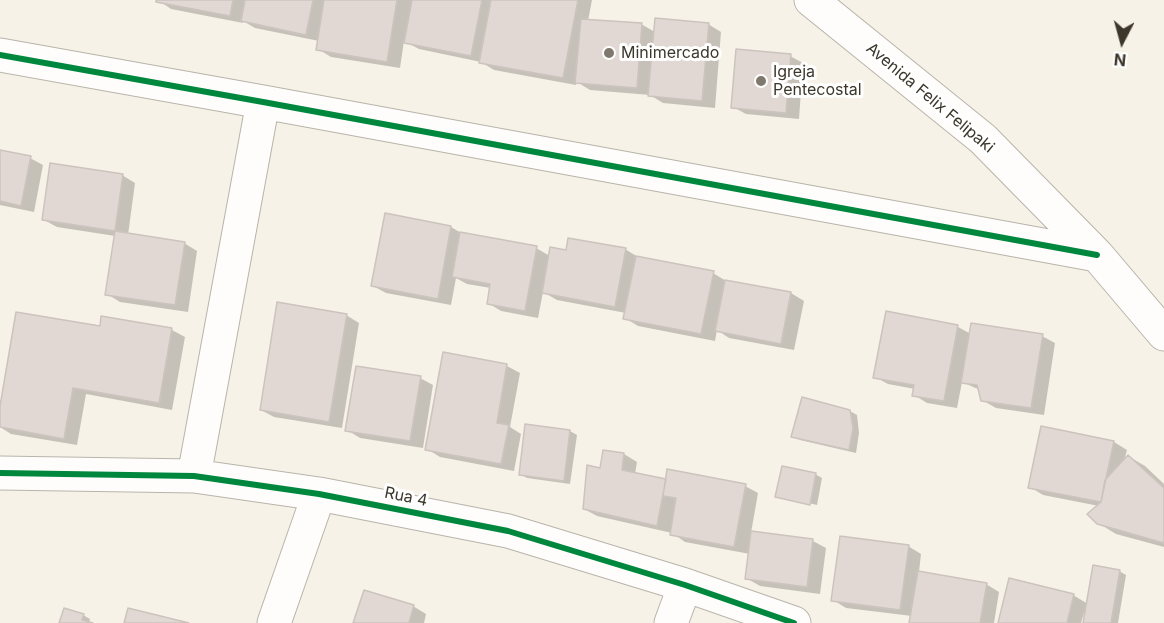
<!DOCTYPE html>
<html>
<head>
<meta charset="utf-8">
<style>
	body { margin:0 }
	#map { position:relative; width:1164px; height:623px; overflow:hidden; background:#f7f2e8; font-family:Inter,sans-serif }
	canvas { display:block }
	.north { position:absolute; left:1092px; top:12px; width:60px; height:60px; -webkit-text-stroke:4px #fff; paint-order:stroke; rotate:186deg; font-size:16px; font-weight:700; line-height:24px; text-align:center; color:#3d372b }
	.north::after { content:''; display:block; margin:auto; width:21px; height:27px; background:#3d372b; clip-path:polygon(50% 0,100% 100%,50% 72%,0 100%) }
</style>
</head>
<body>
<div id="map">
<canvas width="1164" height="623"></canvas>
<div class="north">N</div>
</div>
<script>
const ctx = document.querySelector('canvas').getContext('2d');
ctx.lineJoin = 'round';
function paint(path, color) {
  ctx.fillStyle = color;
  ctx.fill(path, 'evenodd');
}
function poly(rows) {
  const path = new Path2D();
  for (const r of rows) {
    path.moveTo(r[0], r[1]);
    for (let i = 2; i < r.length; i += 2) path.lineTo(r[i], r[i + 1]);
  }
  return path;
}
function strokePath(path, color, width, dash) {
  ctx.strokeStyle = color;
  ctx.lineWidth = width;
  ctx.lineCap = dash ? 'butt' : 'round';
  ctx.setLineDash(dash || []);
  ctx.stroke(path);
}
function drawText(font, color, halo, rows, align = 'center') {
  ctx.font = font + ' Inter,sans-serif';
  ctx.lineWidth = 6;
  ctx.setLineDash([]);
  ctx.textBaseline = 'middle';
  ctx.strokeStyle = halo;
  ctx.fillStyle = color;
  for (const [text, x, y, turn = 0] of rows) {
    ctx.save();
    ctx.translate(x, y);
    ctx.rotate((+turn || 0) * Math.PI / 180);
    ctx.textAlign = isNaN(turn) ? turn : align;
    if (halo) ctx.strokeText(text, 0, 0);
    ctx.fillText(text, 0, 0);
    ctx.restore();
  }
}
paint(poly([
	[158,0,592,0,588,21,641,24,655,32,708,24,721,32,715,108,663,103,650,95,590,90,577,82,576,85,494,70,481,62,419,49,404,41,400,68,331,57,318,49,319,41,255,28,243,21,243,23,171,9],
	[790,56,803,63,799,119,746,114,733,107],
	[0,152,30,158,43,165,34,212,0,205],
	[122,175,135,183,128,235,184,243,197,251,188,312,120,302,107,294,115,236,57,227,44,220],
	[386,215,451,227,463,234,536,248,550,256,568,252,625,249,638,257,713,273,726,281,791,293,804,301,794,350,729,338,717,330,715,341,638,326,625,318,626,313,557,300,543,292,538,318,501,311,488,303,491,288,467,284,456,278,451,305,386,293,373,286],
	[346,315,359,323,342,428,274,417,261,410],
	[958,327,971,334,1042,336,1055,343,1044,415,996,408,982,400,980,390,962,382,957,408,927,403,914,395,915,389,888,384,875,377],
	[101,328,172,330,185,337,172,410,86,394,77,445,11,434,0,427,0,415],
	[444,354,507,366,520,373,510,427,521,434,514,471,440,457,427,449],
	[420,378,433,385,423,448,360,438,347,430],
	[850,411,857,415,859,433,856,453,800,440,793,436],
	[570,431,577,435,570,484,527,478,520,474],
	[1114,442,1127,450,1124,461,1128,456,1145,466,1164,484,1164,547,1116,534,1098,523,1099,506,1043,495,1030,487],
	[624,454,637,462,635,474,668,481,745,486,758,493,751,533,813,541,826,548,820,594,760,586,746,578,750,554,685,542,672,533,597,516,584,509,601,470],
	[815,474,822,478,817,505,782,497,782,499,777,496],
	[908,546,921,554,919,572,986,584,999,592,994,623,910,623,912,616,846,608,833,600],
	[1119,571,1126,575,1118,623,1085,623,1086,613,1084,613,1081,623,999,623,1073,595,1088,604],
	[413,606,426,614,424,623,355,623],
	[83,615,90,619,89,623,61,623]
]), '#0003');
const building = poly([
	[156,0,233,0,230,16,156,2,156,0],
	[245,0,313,0,306,35,241,21,245,0],
	[324,0,397,0,387,62,316,50,324,0],
	[412,0,482,0,471,56,404,43,412,0],
	[491,0,578,0,563,78,479,63,491,0],
	[655,18,709,23,702,101,648,96,655,18],
	[581,19,642,23,637,88,575,83,581,19],
	[736,49,791,54,786,113,731,108,736,49],
	[0,150,31,156,21,206,0,201,0,150],
	[50,163,123,174,115,231,42,220,50,163],
	[385,213,451,226,438,299,371,286,385,213],
	[115,231,185,242,175,305,105,295,115,231],
	[460,232,537,246,525,311,487,304,490,284,452,277,460,232],
	[568,238,626,248,615,307,542,293,550,247,566,250,568,238],
	[636,256,714,271,701,334,623,319,636,256],
	[725,280,791,292,781,344,715,331,725,280],
	[277,302,347,314,329,422,260,410,277,302],
	[886,311,958,325,944,401,912,396,914,385,873,378,886,311],
	[16,312,100,326,101,316,172,328,159,403,73,388,64,439,0,427,0,406,16,312],
	[971,323,1043,334,1031,408,981,401,977,385,961,383,971,323],
	[443,352,507,364,497,423,509,425,501,464,425,450,443,352],
	[356,366,421,376,410,441,345,431,356,366],
	[802,397,850,410,853,428,849,450,791,437,802,397],
	[525,424,570,430,564,481,519,475,525,424],
	[1041,426,1114,441,1101,502,1028,488,1041,426],
	[603,450,624,453,622,470,666,479,657,526,583,509,587,465,600,468,603,450],
	[1128,455,1164,488,1164,543,1097,524,1087,514,1101,502,1105,480,1128,455],
	[782,466,816,473,810,505,775,497,782,466],
	[667,469,746,484,734,547,670,535,676,498,663,496,667,469],
	[751,531,813,539,807,587,745,579,751,531],
	[840,536,909,545,900,610,831,601,840,536],
	[1093,565,1120,570,1111,623,1083,623,1093,565],
	[918,571,987,583,980,623,909,623,918,571],
	[1009,578,1074,594,1067,623,998,623,1009,578],
	[364,590,414,605,409,623,353,623,364,590],
	[64,608,84,614,82,620,93,623,59,623,64,608],
	[128,608,189,623,124,623,128,608]
]);
paint(building, '#e1d8d3');
strokePath(building, '#ccc3be', 1.5);
const minor = poly([
	[811,0,983,139,1097,255,1164,334],
	[0,55,263,102,1097,255],
	[0,473,194,476,319,494,508,531,685,585,794,623],
	[194,476,263,102],
	[274,623,319,494],
	[671,623,685,585]
]);
strokePath(minor, '#b9b4aa', 35);
strokePath(minor, '#fefdfc', 33);
strokePath(poly([
	[0,55,263,102,1097,255],
	[0,473,194,476,319,494,508,531,685,585,794,623]
]), '#00873e', 6);
for (const [x, y, r, color] of [
	[609,53,6,"#7e786d"],
	[761,81,6,"#7e786d"]
]) {
  const dot = new Path2D();
  dot.arc(x, y, r, 0, 2 * Math.PI);
  ctx.fillStyle = color;
  ctx.fill(dot);
  strokePath(dot, '#fff', 2);
}
drawText('16px', '#3d372b', '#fff', [
	["Minimercado",621,53],
	["Igreja",773,72],
	["Pentecostal",773,90]
], 'left');
drawText('16px', '#3d372b', '#fff', [
	["Avenida Felix Felipaki",930,98,40],
	["Rua 4",406,497,11]
]);
</script>
</body>
</html>
